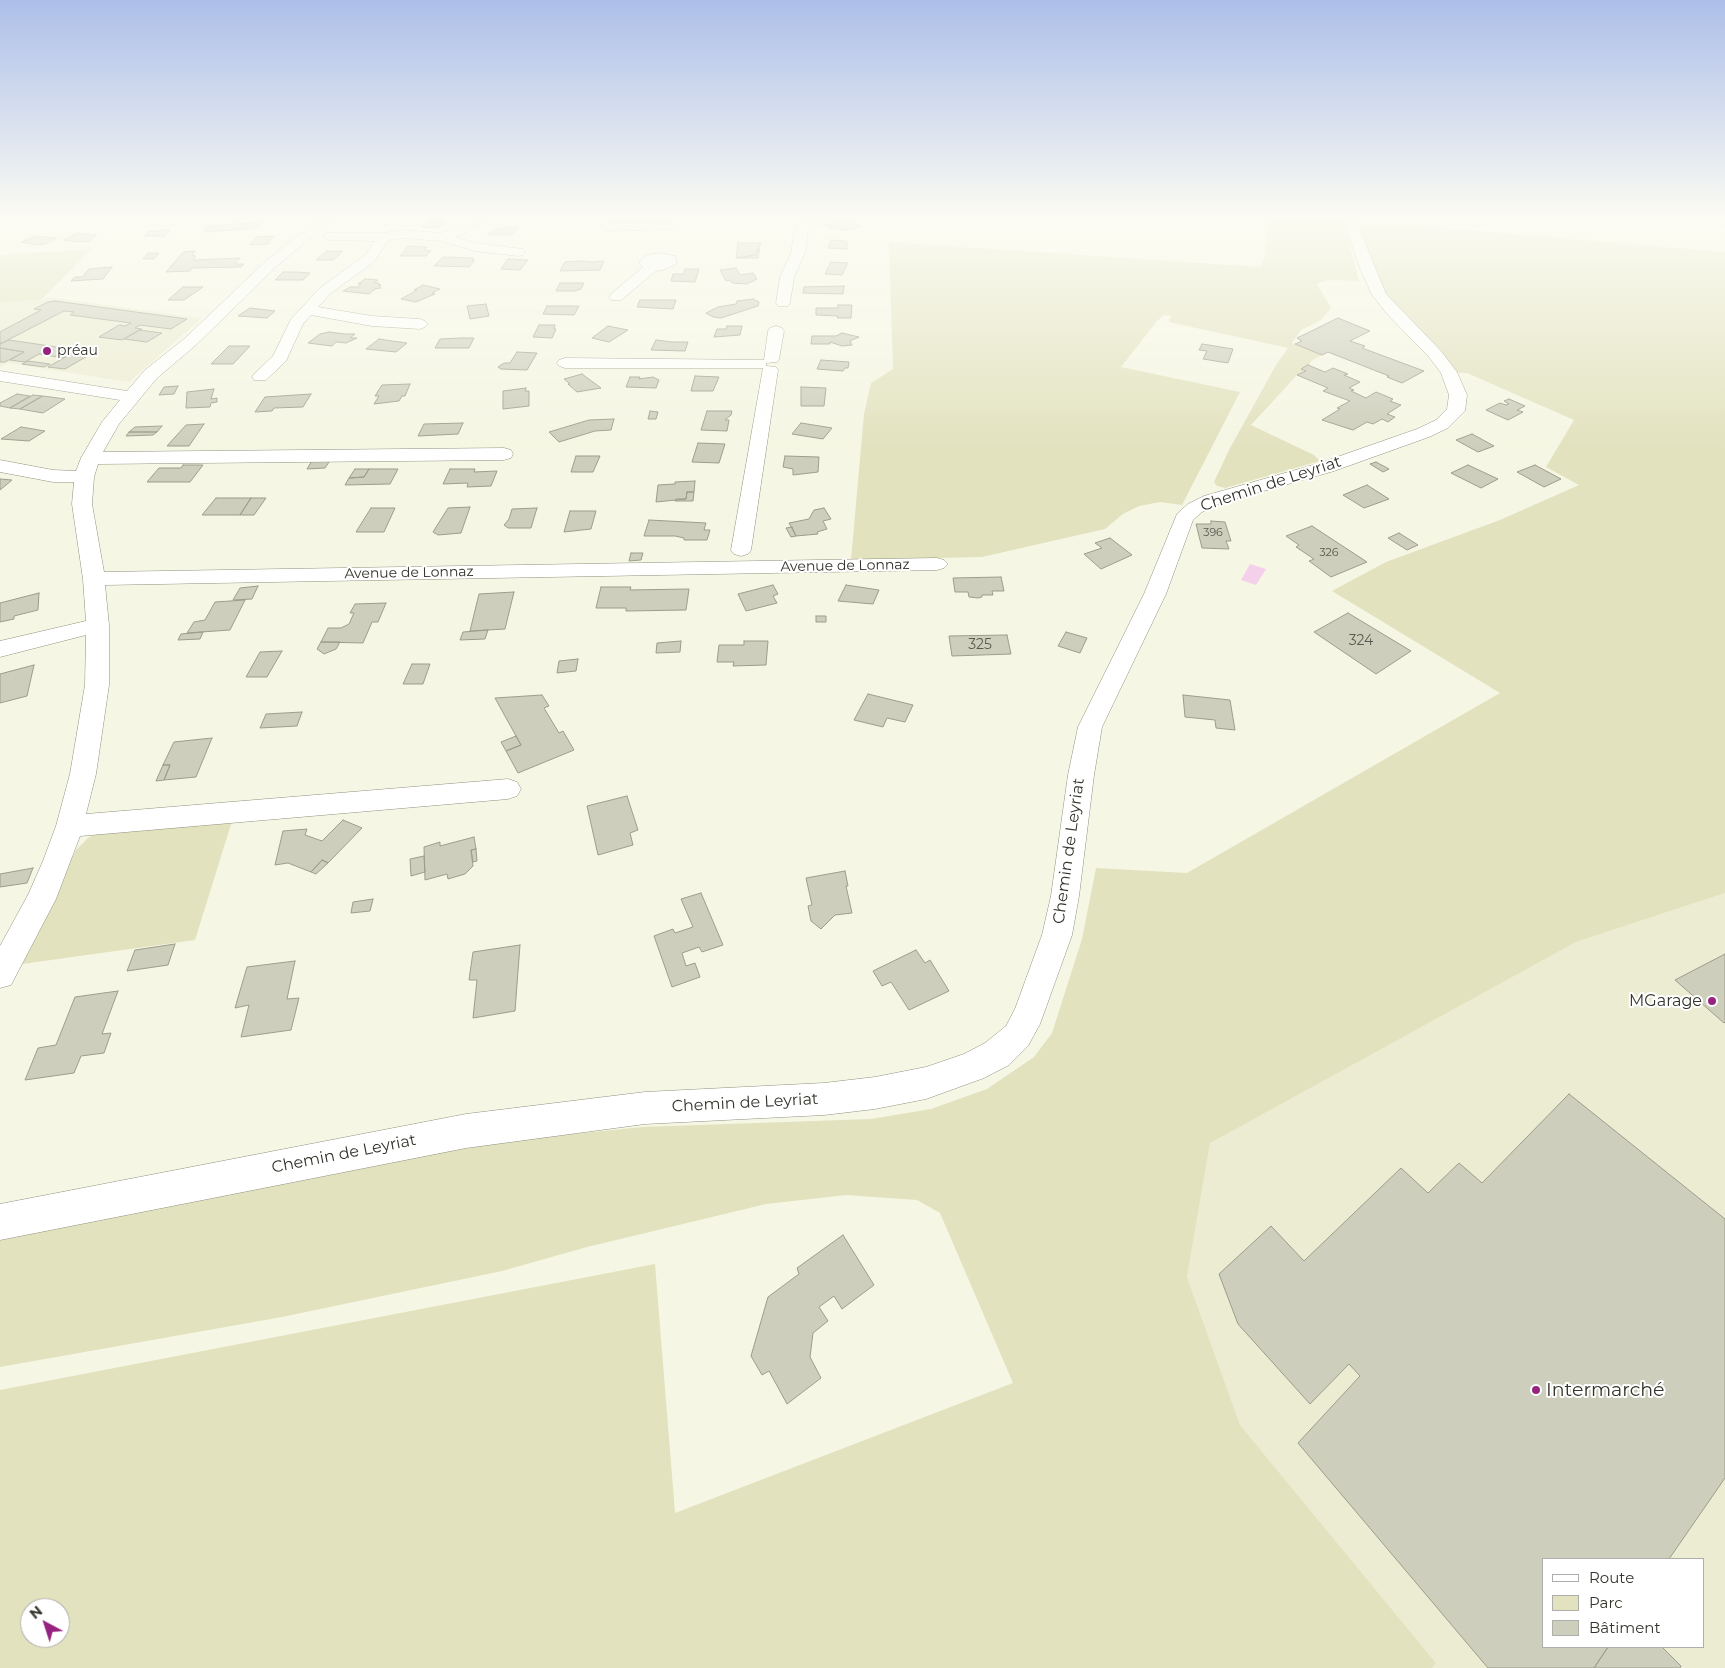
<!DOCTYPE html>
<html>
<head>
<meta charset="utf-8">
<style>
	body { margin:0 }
	#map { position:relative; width:1725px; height:1668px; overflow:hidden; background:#f6f6e4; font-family:Montserrat,sans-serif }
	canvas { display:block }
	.legend { position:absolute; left:1542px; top:1558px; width:162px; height:90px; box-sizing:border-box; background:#fff; border:1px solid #aeaeab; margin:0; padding:6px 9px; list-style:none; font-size:15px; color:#34342d }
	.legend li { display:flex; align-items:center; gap:10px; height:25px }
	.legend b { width:25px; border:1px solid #aeaeab }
	.north { position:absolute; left:20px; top:1598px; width:50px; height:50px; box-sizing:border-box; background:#fff; border:1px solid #aeaeab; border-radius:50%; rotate:320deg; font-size:14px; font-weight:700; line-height:20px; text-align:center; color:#34342d }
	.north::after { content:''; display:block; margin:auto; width:18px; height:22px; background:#972381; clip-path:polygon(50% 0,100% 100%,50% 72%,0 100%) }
</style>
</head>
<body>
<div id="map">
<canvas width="1725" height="1668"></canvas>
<ul class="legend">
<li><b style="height:6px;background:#fff"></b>Route</li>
<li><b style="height:14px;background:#e2e2bf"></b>Parc</li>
<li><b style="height:14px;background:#cecebc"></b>Bâtiment</li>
</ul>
<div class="north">N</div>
</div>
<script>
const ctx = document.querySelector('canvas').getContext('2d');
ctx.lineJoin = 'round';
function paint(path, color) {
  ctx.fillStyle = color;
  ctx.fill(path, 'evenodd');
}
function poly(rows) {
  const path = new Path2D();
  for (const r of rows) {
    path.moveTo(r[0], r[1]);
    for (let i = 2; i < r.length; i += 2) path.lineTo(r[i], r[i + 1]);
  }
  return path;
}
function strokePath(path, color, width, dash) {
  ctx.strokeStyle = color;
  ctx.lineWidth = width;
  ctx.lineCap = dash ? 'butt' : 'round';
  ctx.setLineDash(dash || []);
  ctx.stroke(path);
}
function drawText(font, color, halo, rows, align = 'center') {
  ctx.font = font + ' Montserrat,sans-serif';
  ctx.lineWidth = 4;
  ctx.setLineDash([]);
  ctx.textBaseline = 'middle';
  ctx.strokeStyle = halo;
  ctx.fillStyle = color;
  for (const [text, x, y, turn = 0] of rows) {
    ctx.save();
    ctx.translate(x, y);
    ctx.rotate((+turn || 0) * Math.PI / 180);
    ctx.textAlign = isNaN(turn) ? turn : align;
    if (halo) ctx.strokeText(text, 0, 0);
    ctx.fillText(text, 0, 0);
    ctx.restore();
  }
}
paint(poly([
	[48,297,202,318,129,382,8,363,0,367,0,302,41,300],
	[1725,893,1725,1668,1432,1668,1436,1663,1240,1425,1187,1277,1210,1142,1576,942],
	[1544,1559,1704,1559,1704,1647,1544,1647]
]), '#ececd2');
paint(poly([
	[1266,217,1325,217,1344,224,1359,281,1327,280,1317,284,1331,308,1321,320,1301,330,1292,343,1322,355,1311,361,1306,371,1297,375,1251,425,1314,455,1320,461,1225,488,1217,486,1214,482,1230,448,1276,365,1288,348,1169,322,1171,316,1164,315,1157,321,1121,367,1240,392,1182,505,1160,502,1139,506,1123,514,1105,529,982,557,851,560,864,414,871,383,893,369,889,242,1260,267,1265,258,1268,224],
	[1379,225,1456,229,1725,252,1725,893,1576,942,1210,1143,1187,1277,1240,1425,1436,1663,1432,1668,0,1668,0,1390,655,1264,675,1513,1013,1383,940,1213,917,1200,846,1195,766,1204,587,1247,502,1271,282,1317,0,1367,0,1240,388,1161,523,1139,643,1127,871,1119,931,1109,987,1089,1034,1057,1052,1033,1082,939,1096,868,1187,873,1500,693,1332,591,1386,562,1500,520,1579,485,1546,467,1574,420,1467,373,1449,372,1393,312,1370,259,1360,229,1364,226],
	[30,1608,60,1608,60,1638,30,1638],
	[92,249,41,300,0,302,0,255],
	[232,821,195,940,22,964,76,850,88,838,97,833]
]), '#e2e2bf');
paint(poly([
	[1250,564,1266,569,1256,585,1241,580]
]), '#f5d0ea');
const building = poly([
	[429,217,444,217,442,218,448,219,438,228,422,227,432,218,428,218,429,217],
	[849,220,861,227,843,231,839,228,833,230,825,225,849,220],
	[253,223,259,223,257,227,249,229,204,232,208,226,253,223],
	[502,228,519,228,511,235,487,235,494,229,502,228],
	[170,230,165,236,144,236,149,231,170,230],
	[77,233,97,235,90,241,80,242,63,240,77,233],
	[36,236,56,238,48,243,38,245,21,242,36,236],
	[274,236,268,244,250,245,256,237,274,236],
	[831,240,847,241,847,249,828,248,831,240],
	[738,243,761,243,756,255,736,258,738,243],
	[408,246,427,247,424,250,431,251,426,256,400,256,408,246],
	[758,248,760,248,758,258,737,258,756,255,758,248],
	[195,251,192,255,196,256,193,260,240,258,235,264,244,264,241,267,192,268,190,271,166,272,183,252,195,251],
	[327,251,343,251,333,260,316,260,327,251],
	[148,253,159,253,154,259,143,259,148,253],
	[443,257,473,258,472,260,475,260,469,267,434,266,443,257],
	[508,259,528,260,520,270,501,269,508,259],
	[581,261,593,262,604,261,600,270,560,271,565,262,581,261],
	[831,262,848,263,842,275,825,274,831,262],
	[112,267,103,279,71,281,75,277,82,277,89,269,112,267],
	[736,268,740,275,753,273,757,279,747,284,732,283,730,280,726,281,720,270,736,268],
	[685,269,699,269,695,282,671,281,673,274,684,274,685,269],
	[283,272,296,272,310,273,303,280,275,280,283,272],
	[365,279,378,280,374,283,379,283,378,284,381,285,379,286,381,288,375,289,369,294,343,291,350,287,358,287,361,284,358,284,365,279],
	[560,283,584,283,581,289,575,291,556,291,560,283],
	[423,285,440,289,432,293,435,294,416,302,401,299,417,290,414,290,423,285],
	[844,286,843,294,803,293,804,287,844,286],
	[183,287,203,287,184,300,168,300,183,287],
	[753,299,759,302,758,306,721,318,713,317,706,313,718,307,736,304,737,301,753,299],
	[640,300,676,300,673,309,637,307,640,300],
	[55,301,187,319,171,329,140,325,135,328,142,329,122,340,99,337,119,325,125,326,131,323,70,315,74,312,64,311,0,344,0,332,41,310,34,309,48,302,55,301],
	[486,304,489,316,470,319,467,306,486,304],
	[838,305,852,305,851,318,837,318,838,316,816,315,816,308,838,308,838,305],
	[547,306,579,306,574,315,543,314,547,306],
	[250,308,259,309,275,311,267,318,238,316,250,308],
	[1338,318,1370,331,1350,341,1365,346,1362,348,1424,371,1402,383,1387,377,1389,376,1328,352,1322,355,1295,344,1302,341,1297,338,1338,318],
	[539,325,555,325,554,329,556,329,552,338,533,337,539,325],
	[608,326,628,330,609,342,592,338,608,326],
	[727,326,742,326,740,335,714,337,717,329,726,329,727,326],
	[139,330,162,333,147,342,124,339,139,330],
	[329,332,345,334,355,334,350,338,357,338,346,343,336,342,332,346,308,343,320,334,329,332],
	[842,333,859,337,850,341,852,345,842,346,830,342,830,344,811,344,812,336,836,336,842,333],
	[462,338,474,338,469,348,435,348,440,339,462,338],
	[379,339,392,341,407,343,396,352,366,349,379,339],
	[9,340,77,350,64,358,39,354,25,362,17,361,10,360,24,352,0,348,0,344,9,340],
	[656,340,672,342,688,342,685,351,651,350,656,340],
	[1202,344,1233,349,1228,363,1203,359,1207,351,1199,350,1202,344],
	[229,346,250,346,233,364,211,364,229,346],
	[0,348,24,352,5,362,0,362,0,348],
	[81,348,98,350,65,369,48,367,81,348],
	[517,352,537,353,527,370,501,369,498,367,504,363,510,363,517,352],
	[821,360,849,362,848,368,845,368,843,371,817,369,821,360],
	[28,361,50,364,44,367,22,364,28,361],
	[1308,365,1325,372,1333,368,1348,374,1344,375,1360,382,1349,388,1354,390,1351,391,1366,398,1376,392,1393,399,1390,401,1401,405,1387,414,1395,417,1388,422,1382,419,1373,424,1367,422,1353,430,1322,420,1340,409,1337,408,1350,401,1323,391,1328,388,1297,375,1306,371,1301,369,1308,365],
	[582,374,601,388,577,392,568,384,570,384,564,379,582,374],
	[695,376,719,377,713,391,691,391,695,376],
	[630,377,640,377,639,379,653,377,659,380,656,388,626,387,630,377],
	[410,384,405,396,402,396,399,401,374,404,379,396,375,396,382,385,410,384],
	[178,386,174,394,159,395,164,387,178,386],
	[801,387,826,388,824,406,801,406,801,387],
	[526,388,525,391,529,391,529,406,503,409,503,391,526,388],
	[214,389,211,399,217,398,217,402,211,403,210,407,186,408,187,392,214,389],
	[17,394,30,396,10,408,0,406,0,403,17,394],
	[311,394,303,407,274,408,272,411,255,412,265,397,311,394],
	[33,395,42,396,20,409,10,408,33,395],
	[43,396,65,399,43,413,20,409,43,396],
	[1509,399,1525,406,1517,410,1523,412,1508,420,1486,410,1500,403,1506,405,1509,404,1504,401,1509,399],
	[650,411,658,412,656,419,648,419,650,411],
	[707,411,732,411,731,415,725,420,729,420,727,431,701,430,707,411],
	[614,419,611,430,595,431,559,442,549,432,589,420,614,419],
	[463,423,458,434,418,436,424,424,463,423],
	[801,423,832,428,823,439,792,434,801,423],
	[204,424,189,446,167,446,186,425,204,424],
	[162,426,157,432,129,432,135,427,162,426],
	[21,427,45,431,29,441,1,439,21,427],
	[129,432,157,432,153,435,126,436,129,432],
	[1472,434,1494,446,1478,452,1456,440,1472,434],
	[698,443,725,444,719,463,692,462,698,443],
	[576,456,600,456,593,472,571,472,576,456],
	[785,456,819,457,818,472,793,475,793,469,783,467,785,456],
	[313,459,331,459,325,468,307,469,313,459],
	[1376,462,1389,469,1383,472,1370,464,1376,462],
	[183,465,203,465,190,482,147,482,159,468,181,468,183,465],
	[1468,465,1498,479,1481,488,1451,473,1468,465],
	[1535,465,1561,479,1544,487,1517,472,1535,465],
	[355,469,369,469,364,477,349,478,355,469],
	[369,469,398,469,390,484,345,485,349,478,364,477,369,469],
	[450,469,475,469,474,472,497,471,491,486,467,487,468,483,443,484,450,469],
	[0,479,12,480,0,490,0,479],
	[695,481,694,492,687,492,686,499,656,502,658,485,675,484,675,482,695,481],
	[1367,485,1389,499,1364,508,1343,495,1367,485],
	[687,492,694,492,693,501,675,501,676,499,686,499,687,492],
	[216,498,251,498,240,515,202,515,216,498],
	[251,498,266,498,254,515,240,515,251,498],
	[470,507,461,533,438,535,433,532,448,508,470,507],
	[371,508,395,508,384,532,356,532,371,508],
	[537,508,531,528,508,528,504,525,509,519,512,509,537,508],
	[824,508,831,519,823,521,827,529,817,532,818,534,796,536,789,523,809,519,814,510,824,508],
	[570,511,596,511,591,529,564,532,570,511],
	[649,520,706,523,704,530,710,530,707,540,684,540,684,538,675,536,644,536,649,520],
	[1211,521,1225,522,1231,541,1226,541,1229,549,1202,548,1196,524,1211,524,1211,521],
	[1312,526,1367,562,1331,577,1309,561,1314,559,1296,547,1299,545,1286,536,1312,526],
	[792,527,796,536,791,537,786,528,792,527],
	[1399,533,1418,545,1407,550,1388,538,1399,533],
	[1110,538,1132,555,1101,569,1084,554,1102,548,1095,543,1110,538],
	[631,553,643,553,641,560,629,561,631,553],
	[1001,577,1004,591,992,591,993,595,982,595,982,597,978,598,969,597,968,592,955,592,953,578,1001,577],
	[773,585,778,594,773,596,777,603,746,611,738,594,773,585],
	[846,585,879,590,873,604,838,601,846,585],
	[258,586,252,599,233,600,240,588,258,586],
	[601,587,631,587,630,590,689,589,686,610,626,611,626,608,596,608,601,587],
	[514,592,505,629,470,631,479,594,514,592],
	[39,593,38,610,14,616,14,619,0,622,0,603,39,593],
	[245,600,230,630,187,633,194,622,205,620,215,602,245,600],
	[386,603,378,622,372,622,363,643,321,642,328,628,341,628,349,624,354,613,350,613,355,604,386,603],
	[1348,613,1411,651,1376,674,1314,632,1348,613],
	[816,616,826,616,826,622,816,622,816,616],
	[488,630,485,639,460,640,463,632,488,630],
	[203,632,200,639,178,640,181,634,203,632],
	[1066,632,1087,638,1080,653,1058,646,1066,632],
	[1007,635,1011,654,952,656,949,636,1007,635],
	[681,641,680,652,656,653,657,643,681,641],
	[744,641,768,641,766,665,733,666,734,662,717,662,719,645,744,645,744,641],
	[321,642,340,642,336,649,324,654,317,649,321,642],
	[282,651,267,677,246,677,260,652,282,651],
	[578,659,576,671,557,673,559,661,578,659],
	[412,664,430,664,423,684,403,684,412,664],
	[34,665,27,696,0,703,0,674,34,665],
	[868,694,913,705,905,722,887,718,883,727,854,720,868,694],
	[542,695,549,706,544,708,559,733,563,731,574,750,518,773,506,751,521,745,495,698,542,695],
	[1183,695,1230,700,1235,730,1216,728,1215,720,1185,717,1183,695],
	[302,712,297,726,260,728,266,714,302,712],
	[516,736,521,745,506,751,501,742,516,736],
	[212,738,196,777,164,780,170,765,163,765,174,742,212,738],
	[163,765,170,765,164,780,156,781,163,765],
	[627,796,638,830,630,833,633,845,598,855,587,806,627,796],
	[343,820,362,828,328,863,322,860,311,872,288,863,275,865,283,831,307,829,305,835,322,841,343,820],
	[474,837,476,849,471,850,473,866,465,874,448,879,447,874,425,880,424,847,440,842,440,846,474,837],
	[476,849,477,861,473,862,471,850,476,849],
	[424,856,425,872,411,876,410,859,424,856],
	[322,860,328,863,316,874,311,872,322,860],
	[33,868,27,883,0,887,0,874,33,868],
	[845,871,848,886,846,886,852,913,835,915,821,929,811,921,808,906,812,905,806,878,845,871],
	[701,893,723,945,702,952,699,947,682,953,686,966,695,963,700,977,672,987,654,936,673,929,675,933,693,927,681,899,701,893],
	[373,899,370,911,351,913,353,902,373,899],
	[175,944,168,965,127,971,135,950,175,944],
	[520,945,515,1011,473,1018,477,980,469,980,473,952,520,945],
	[916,950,925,963,930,960,949,991,909,1010,891,982,882,986,873,971,916,950],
	[1725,954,1725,1022,1724,1023,1675,980,1725,954],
	[295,961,287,999,299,998,291,1030,241,1037,249,1005,235,1008,247,967,295,961],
	[118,991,102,1034,111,1033,104,1053,81,1056,74,1073,25,1080,38,1048,56,1045,75,997,118,991],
	[1569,1094,1725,1219,1725,1478,1669,1559,1544,1559,1544,1647,1608,1647,1594,1668,1488,1668,1298,1443,1360,1376,1349,1364,1310,1404,1238,1324,1219,1274,1271,1226,1304,1261,1401,1168,1428,1193,1459,1163,1482,1183,1569,1094],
	[843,1235,874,1285,842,1309,834,1296,819,1307,828,1321,813,1333,810,1357,821,1378,787,1404,769,1371,762,1375,751,1356,768,1297,799,1274,797,1268,843,1235],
	[1608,1647,1662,1647,1681,1666,1680,1668,1594,1668,1608,1647]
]);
paint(building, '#cecebc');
strokePath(building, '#9d9d8c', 1);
const minor = poly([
	[321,217,335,217,277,266,196,345,157,378,119,424,103,452,504,448,511,450,513,454,511,458,504,460,98,464,94,477,92,504,104,572,937,558,944,560,948,564,944,568,937,570,105,585,109,625,109,685,96,774,86,814,508,779,517,782,521,789,517,796,508,799,80,836,56,899,11,985,0,988,0,946,28,895,43,861,56,826,70,774,85,685,86,635,0,657,0,641,86,621,83,579,72,504,74,482,53,482,0,472,0,460,53,470,76,471,81,458,102,422,120,400,0,381,0,371,127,391,145,370,184,339,267,260,321,217],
	[473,217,488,217,464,234,455,237,476,243,523,249,525,252,523,255,518,256,475,251,441,241,404,238,388,240,374,262,331,293,318,307,372,316,420,319,425,321,428,324,425,327,420,329,372,326,311,315,303,324,286,361,266,380,254,380,252,376,273,356,291,319,321,287,364,256,375,241,330,240,323,236,325,233,384,233,404,230,441,233,454,228,473,217],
	[814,217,834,217,833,220,815,225,808,229,805,253,794,277,790,303,788,306,778,306,776,303,780,277,791,253,795,228,805,219,814,217],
	[1350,217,1356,221,1386,294,1441,351,1457,372,1467,395,1465,411,1448,428,1429,437,1334,471,1218,504,1202,512,1193,520,1166,594,1102,727,1094,775,1079,896,1072,935,1040,1024,1028,1046,1009,1065,984,1078,926,1099,875,1109,824,1115,645,1124,466,1148,0,1240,0,1204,466,1114,645,1092,824,1083,875,1077,926,1067,964,1054,985,1043,1006,1026,1015,1009,1042,935,1051,896,1068,775,1078,727,1144,594,1177,514,1188,504,1204,496,1320,463,1417,429,1436,420,1447,409,1449,395,1441,373,1429,357,1388,315,1372,295,1359,266,1344,221,1350,217],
	[671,222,676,223,678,226,676,229,607,231,600,227,607,223,671,222],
	[660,253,675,256,677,262,675,265,663,270,656,271,621,300,611,300,609,297,611,294,643,267,639,263,646,255,660,253],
	[776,326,782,328,784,331,779,359,777,362,766,363,766,366,776,367,778,370,751,550,748,554,741,556,734,554,731,550,763,368,565,368,559,366,557,363,559,360,565,358,764,360,768,331,770,328,776,326]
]);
strokePath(minor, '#919180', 1);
paint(minor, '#fff');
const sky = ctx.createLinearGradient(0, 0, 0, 450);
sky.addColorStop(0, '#adbfe9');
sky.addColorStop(0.48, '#fbfbf3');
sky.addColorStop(1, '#fbfbf300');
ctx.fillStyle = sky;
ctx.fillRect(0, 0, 1725, 450);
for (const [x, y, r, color] of [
	[47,351,5,"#972381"],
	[1712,1001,5,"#972381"],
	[1536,1390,5,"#972381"]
]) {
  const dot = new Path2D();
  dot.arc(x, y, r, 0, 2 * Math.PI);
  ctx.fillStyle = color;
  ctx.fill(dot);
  strokePath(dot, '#fff', 2);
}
drawText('11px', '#5a5a51', null, [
	["396",1213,533],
	["326",1329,553]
]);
drawText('14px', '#34342d', '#fff', [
	["préau",57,351]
], 'left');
drawText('14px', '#34342d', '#fff', [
	["Avenue de Lonnaz",845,566,-1],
	["Avenue de Lonnaz",409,573,-1]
]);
drawText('14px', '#5a5a51', null, [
	["324",1361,641],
	["325",980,645]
]);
drawText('16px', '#34342d', '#fff', [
	["Chemin de Leyriat",1271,484,-18],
	["Chemin de Leyriat",1069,851,-82],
	["Chemin de Leyriat",745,1103,-3],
	["Chemin de Leyriat",344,1154,-11]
]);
drawText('16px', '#34342d', '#fff', [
	["MGarage",1702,1001]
], 'right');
drawText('19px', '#34342d', '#fff', [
	["Intermarché",1546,1390]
], 'left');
</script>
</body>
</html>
